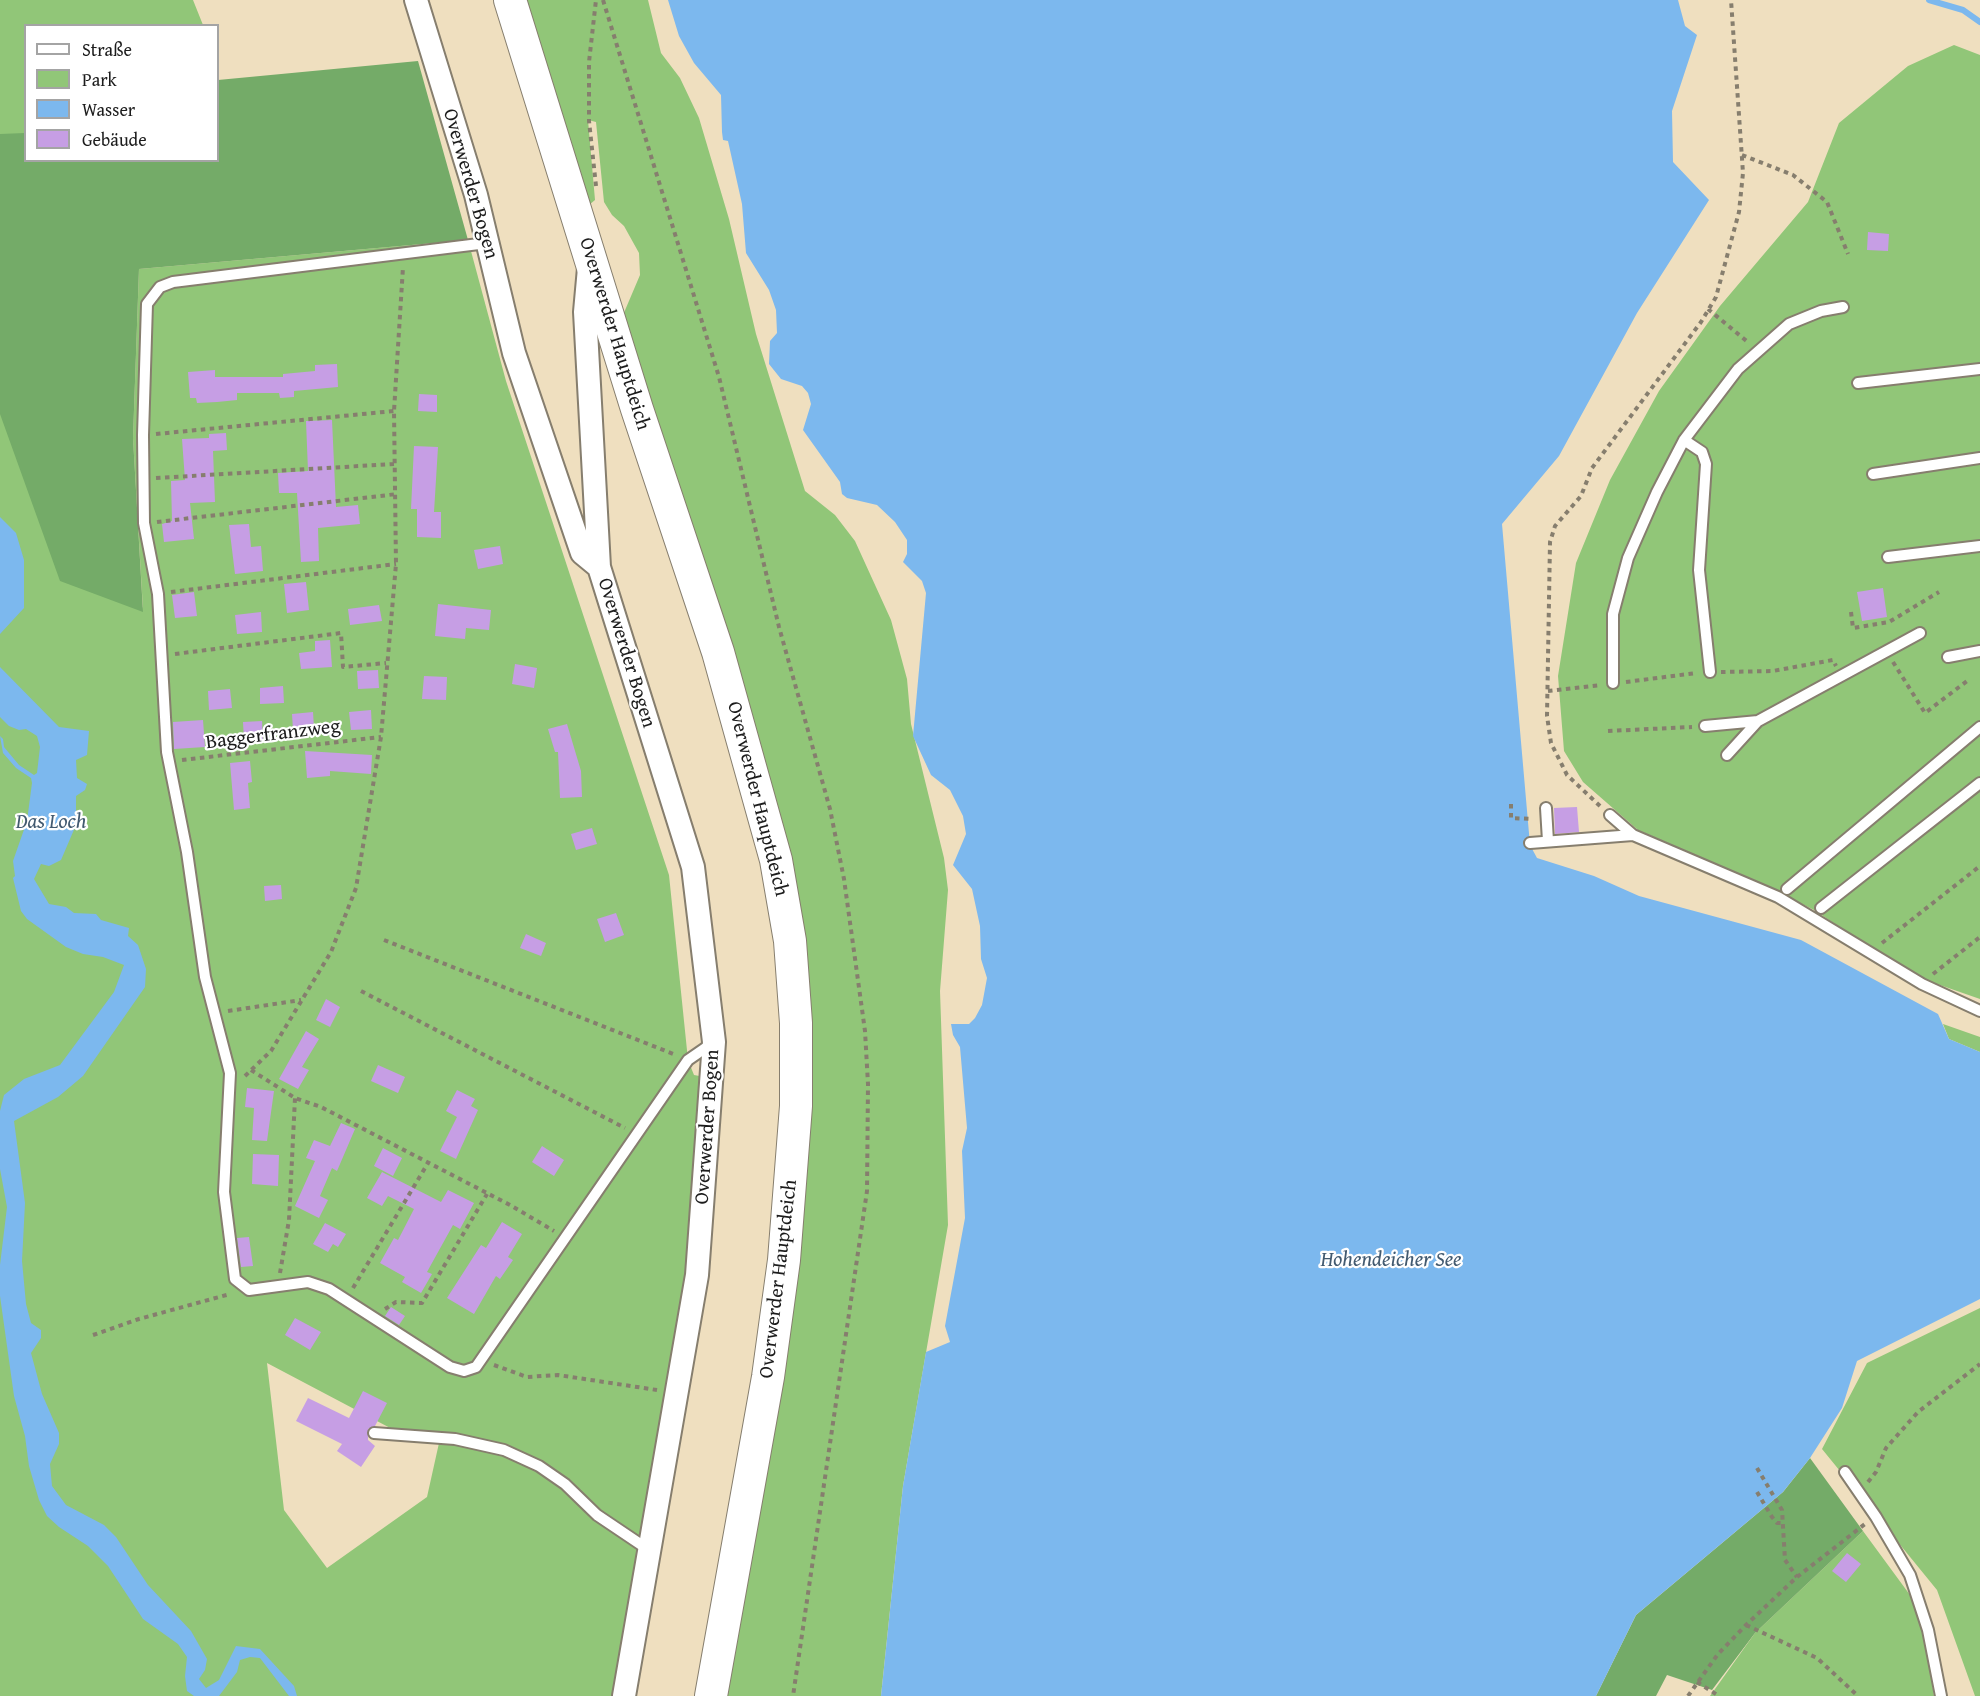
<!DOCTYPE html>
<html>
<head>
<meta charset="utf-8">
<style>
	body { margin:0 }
	#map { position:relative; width:1980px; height:1696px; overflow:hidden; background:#efdfbf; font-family:"Gentium Book Plus",serif }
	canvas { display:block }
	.legend { position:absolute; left:24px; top:24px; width:195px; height:138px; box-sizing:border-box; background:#fff; border:2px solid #a4a4a4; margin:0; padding:8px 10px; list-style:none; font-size:18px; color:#1c1c1c }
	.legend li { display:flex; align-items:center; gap:12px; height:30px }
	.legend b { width:30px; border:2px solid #a4a4a4 }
</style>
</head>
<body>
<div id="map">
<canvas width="1980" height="1696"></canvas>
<ul class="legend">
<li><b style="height:8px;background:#fff"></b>Straße</li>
<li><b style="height:16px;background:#91c678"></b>Park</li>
<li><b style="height:16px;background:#7cb8ee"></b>Wasser</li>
<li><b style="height:16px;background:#c69ee4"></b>Gebäude</li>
</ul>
</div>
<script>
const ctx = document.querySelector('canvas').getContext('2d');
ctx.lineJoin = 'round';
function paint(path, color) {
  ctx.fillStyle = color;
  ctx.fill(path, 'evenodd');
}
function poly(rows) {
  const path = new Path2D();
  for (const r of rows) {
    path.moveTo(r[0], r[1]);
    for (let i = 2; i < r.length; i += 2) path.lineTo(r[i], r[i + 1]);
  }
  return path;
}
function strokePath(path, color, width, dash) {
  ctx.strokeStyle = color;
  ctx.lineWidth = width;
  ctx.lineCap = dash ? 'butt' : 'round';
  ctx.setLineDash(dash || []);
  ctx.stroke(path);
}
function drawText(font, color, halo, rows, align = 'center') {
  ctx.font = font + ' "Gentium Book Plus",serif';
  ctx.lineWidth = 4.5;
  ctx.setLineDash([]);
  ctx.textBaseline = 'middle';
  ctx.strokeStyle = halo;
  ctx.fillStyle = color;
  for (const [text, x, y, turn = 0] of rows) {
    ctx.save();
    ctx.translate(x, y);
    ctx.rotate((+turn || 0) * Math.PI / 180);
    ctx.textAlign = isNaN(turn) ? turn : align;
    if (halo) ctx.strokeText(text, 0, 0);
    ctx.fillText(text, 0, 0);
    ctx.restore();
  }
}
paint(poly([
	[0,0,193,0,203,25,26,26,26,160,143,610,133,438,139,269,468,240,506,381,669,875,688,1060,694,1075,705,1077,689,1274,616,1696,0,1696],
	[267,1363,394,1430,441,1434,427,1497,327,1568,284,1510],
	[518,0,648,0,661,53,680,78,699,118,729,219,756,334,805,491,835,515,855,541,891,620,907,679,911,724,944,858,948,890,940,991,948,1225,903,1486,881,1696,720,1696,808,1045,623,315,640,275,639,253,624,226,612,215,604,202,596,122,588,120,595,200,589,205],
	[1954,45,1980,55,1980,999,1914,976,1814,910,1765,885,1638,830,1583,782,1564,751,1558,676,1576,563,1610,480,1659,391,1720,306,1808,202,1839,123,1908,66],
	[1943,1024,1980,1037,1980,1052,1949,1039],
	[1980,1308,1980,1696,1975,1696,1937,1590,1822,1449,1867,1363],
	[1863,1531,1921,1610,1934,1696,1710,1696,1755,1633]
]), '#91c678');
paint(poly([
	[418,61,468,240,139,269,133,438,143,612,60,581,0,414,0,134,25,133,26,160,218,160,218,80],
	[1810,1458,1863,1531,1755,1633,1712,1690,1667,1675,1656,1696,1596,1696,1636,1615,1783,1492]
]), '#74ab68');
paint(poly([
	[668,0,1678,0,1685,26,1697,35,1672,111,1673,162,1709,200,1637,313,1559,456,1502,524,1530,845,1537,858,1594,876,1639,896,1801,940,1938,1014,1949,1039,1980,1052,1980,1299,1857,1361,1842,1408,1810,1458,1783,1492,1636,1615,1596,1696,881,1696,903,1486,926,1352,950,1342,945,1326,965,1218,962,1151,967,1128,960,1047,953,1035,951,1024,969,1024,975,1018,982,1005,987,978,981,959,980,926,972,889,953,865,966,834,963,816,950,790,931,775,913,736,926,593,922,581,903,562,907,554,907,540,895,522,877,505,847,498,842,494,840,482,803,430,811,404,808,393,802,386,781,379,769,364,770,341,777,333,776,310,769,290,746,253,742,204,728,141,723,140,722,132,721,95,694,63,679,36],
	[0,517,16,533,24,560,24,608,0,634],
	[0,667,59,727,89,731,87,755,76,760,77,778,87,784,85,790,76,796,76,825,61,860,49,866,41,864,34,879,49,904,66,907,74,913,96,914,101,920,129,928,128,936,138,945,146,969,145,987,83,1076,58,1097,14,1121,25,1203,22,1261,26,1304,31,1323,41,1330,41,1338,31,1353,42,1394,59,1433,59,1444,50,1464,52,1486,66,1505,104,1525,116,1537,148,1585,191,1631,207,1659,205,1670,199,1679,206,1688,219,1680,236,1646,260,1649,294,1686,297,1696,289,1696,260,1658,250,1657,240,1660,237,1672,219,1696,194,1696,187,1691,185,1676,187,1657,178,1644,143,1619,108,1566,88,1546,59,1527,47,1516,39,1500,29,1466,25,1436,14,1396,0,1296,0,1265,7,1207,0,1169,0,1111,4,1095,24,1079,60,1065,114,992,124,965,103,957,83,954,66,947,27,919,21,911,13,878,15,876,13,861,27,821,32,783,31,778,16,768,3,753,0,736,3,739,4,747,19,765,34,775,37,773,40,747,37,736,26,729,19,730,9,726,0,717]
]), '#7cb8ee');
strokePath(poly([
	[1929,0,1963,10,1980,22]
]), '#7cb8ee', 6);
paint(poly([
	[1868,232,1889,234,1888,251,1867,250],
	[337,364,338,387,294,391,294,397,280,398,279,393,237,393,237,400,217,402,197,403,196,398,190,398,188,372,215,370,215,377,283,377,283,374,315,371,315,365],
	[419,394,437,395,437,412,418,411],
	[332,420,336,507,358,505,360,524,318,528,319,561,301,562,297,493,279,493,278,473,308,471,306,421],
	[226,433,227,450,213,451,215,502,190,503,194,539,164,542,162,524,172,521,171,481,185,480,182,439,209,438,209,434],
	[414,446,438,447,434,512,441,512,441,538,417,537,417,509,411,509],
	[249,524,251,547,261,546,263,571,235,574,229,525],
	[500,546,503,564,478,569,474,550],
	[306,582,309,610,287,613,284,584],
	[1883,588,1887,617,1862,621,1857,592],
	[194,592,197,616,175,618,172,595],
	[438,604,491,610,489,630,466,628,465,639,435,636],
	[379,605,382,621,350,625,348,609],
	[261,612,262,632,237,634,235,615],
	[330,640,332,667,301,669,299,653,315,651,315,641],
	[515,664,537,668,534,688,512,684],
	[378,670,379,688,358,689,357,671],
	[424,676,447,677,446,700,422,699],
	[283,686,284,703,260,704,260,688],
	[230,689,232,708,209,710,208,691],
	[371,710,372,729,351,730,349,712],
	[313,712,314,728,293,730,292,714],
	[203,720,205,747,174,749,173,722],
	[262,721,263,739,244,740,243,722],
	[567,724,581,771,582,797,560,798,558,752,555,752,548,729],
	[305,751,372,755,371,774,330,771,330,776,307,778],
	[250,761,252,782,248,783,250,808,234,810,230,763],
	[1577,807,1579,832,1555,834,1554,808],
	[592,828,597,844,576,850,571,834],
	[281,885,282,899,265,901,264,886],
	[616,913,624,935,605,942,597,919],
	[526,934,546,943,541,956,520,948],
	[326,999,340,1007,330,1027,316,1020],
	[306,1031,319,1039,302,1067,309,1070,298,1089,279,1079],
	[378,1065,405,1077,398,1093,371,1081],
	[247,1088,274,1091,267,1141,252,1140,254,1108,245,1107],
	[457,1090,475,1099,471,1106,478,1110,456,1159,440,1151,457,1117,446,1111],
	[341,1123,355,1129,337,1171,332,1168,320,1196,328,1200,319,1218,295,1206,315,1161,306,1158,314,1140,330,1146],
	[542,1146,564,1160,554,1176,532,1162],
	[383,1148,402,1158,393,1176,374,1166],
	[253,1154,279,1155,278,1186,252,1184],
	[382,1172,441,1202,448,1190,474,1203,460,1229,453,1225,427,1272,432,1274,421,1293,402,1282,405,1277,380,1263,394,1238,398,1240,414,1209,388,1196,382,1206,367,1198],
	[502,1222,522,1234,508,1257,513,1260,500,1279,496,1276,474,1314,447,1298,481,1245,486,1248],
	[325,1223,346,1234,338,1247,333,1244,328,1252,313,1244],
	[249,1237,253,1266,241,1267,237,1238],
	[391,1307,405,1316,399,1325,385,1316],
	[295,1318,321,1332,310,1350,285,1335],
	[363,1391,387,1403,375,1426,368,1429,368,1440,375,1446,361,1467,337,1451,342,1444,296,1421,308,1398,349,1418],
	[1847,1553,1861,1564,1846,1582,1832,1571]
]), '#c69ee4');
const lane = poly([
	[487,243,173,282,160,287,147,304,143,435,144,523,158,594,167,752,187,852,205,977,230,1073,224,1192,235,1279,249,1290,308,1282,329,1289,450,1367,464,1371,476,1367,688,1060,714,1042],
	[1858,383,1980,369],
	[1684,440,1702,452,1706,464,1699,570,1710,672],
	[1873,474,1980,458],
	[1888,557,1980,546],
	[1948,657,1980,651],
	[1613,683,1613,614,1628,558,1657,492,1684,440,1738,369,1789,324,1821,311,1843,307],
	[1705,726,1758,721,1920,633],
	[1727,755,1758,721],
	[1546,808,1548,841],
	[1610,815,1633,835],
	[1530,843,1633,835,1778,897,1922,984,1980,1011],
	[1787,889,1980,727],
	[1821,908,1980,783],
	[374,1433,455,1439,504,1450,539,1466,565,1484,597,1515,649,1550],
	[1845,1472,1876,1517,1910,1575,1928,1630,1941,1696]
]);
const street = poly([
	[416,0,476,195,514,353,582,553,599,567],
	[589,268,585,312,599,567,693,867,714,1042,697,1275,624,1696]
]);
const secondary = poly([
	[510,0,637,409,718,652,776,860,790,941,796,1023,796,1106,784,1260,768,1377,711,1696]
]);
strokePath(lane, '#867e6e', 14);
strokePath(street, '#867e6e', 26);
strokePath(secondary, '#867e6e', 34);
strokePath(poly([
	[603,0,719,377,779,627,830,809,844,879,865,1031,868,1084,867,1191,793,1696],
	[1742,155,1793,175,1827,202,1848,254],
	[596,186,589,121,589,62,596,0],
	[1708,309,1749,343],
	[156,434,394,411],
	[156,478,394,464],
	[157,522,397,494],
	[171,592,396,564],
	[1851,612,1853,628,1889,622,1939,592],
	[175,654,341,633,343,667,386,663],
	[1893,662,1925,713,1967,681],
	[1721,672,1773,671,1833,660,1836,666],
	[1626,682,1696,673],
	[1548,691,1601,685],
	[1608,731,1692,727],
	[182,760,381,737],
	[1511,804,1511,818,1532,819],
	[1600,806,1567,775,1551,743,1547,716,1550,542,1555,526,1581,496,1592,468,1701,322,1716,297,1739,212,1743,173,1731,0],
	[384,940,676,1055],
	[1882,943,1980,866],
	[1933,974,1980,937],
	[361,991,625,1128],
	[228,1011,301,1000],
	[251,1070,295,1098,321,1107,510,1205,554,1231],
	[245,1076,271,1051,331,952,356,888,381,737,396,564,394,411,403,267],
	[280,1273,289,1220,295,1098],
	[353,1288,428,1163],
	[385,1309,396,1302,422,1303,487,1194],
	[93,1335,139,1319,230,1294],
	[494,1365,527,1377,558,1375,657,1390],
	[1757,1468,1782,1510,1785,1560,1797,1577],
	[1868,1482,1876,1472,1886,1448,1918,1412,1980,1364],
	[1757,1492,1772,1517,1777,1523,1782,1523],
	[1746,1625,1817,1658,1858,1696],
	[1697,1682,1719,1696],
	[1688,1696,1718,1654,1746,1625,1797,1577,1865,1524]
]), '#867e6e', 4, [4.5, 4.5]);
strokePath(lane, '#fff', 10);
strokePath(street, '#fff', 22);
strokePath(secondary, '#fff', 32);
drawText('20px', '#1c1c1c', '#fff', [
	["Overwerder Bogen",470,184,74],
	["Overwerder Hauptdeich",614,334,73],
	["Overwerder Bogen",626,653,73],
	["Baggerfranzweg",273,735,-7],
	["Overwerder Hauptdeich",757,799,76],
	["Overwerder Bogen",708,1127,-86],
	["Overwerder Hauptdeich",779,1279,-83]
]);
drawText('italic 21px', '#425a70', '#fff', [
	["Das Loch",51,823],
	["Hohendeicher See",1391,1261]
]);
</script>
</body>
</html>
